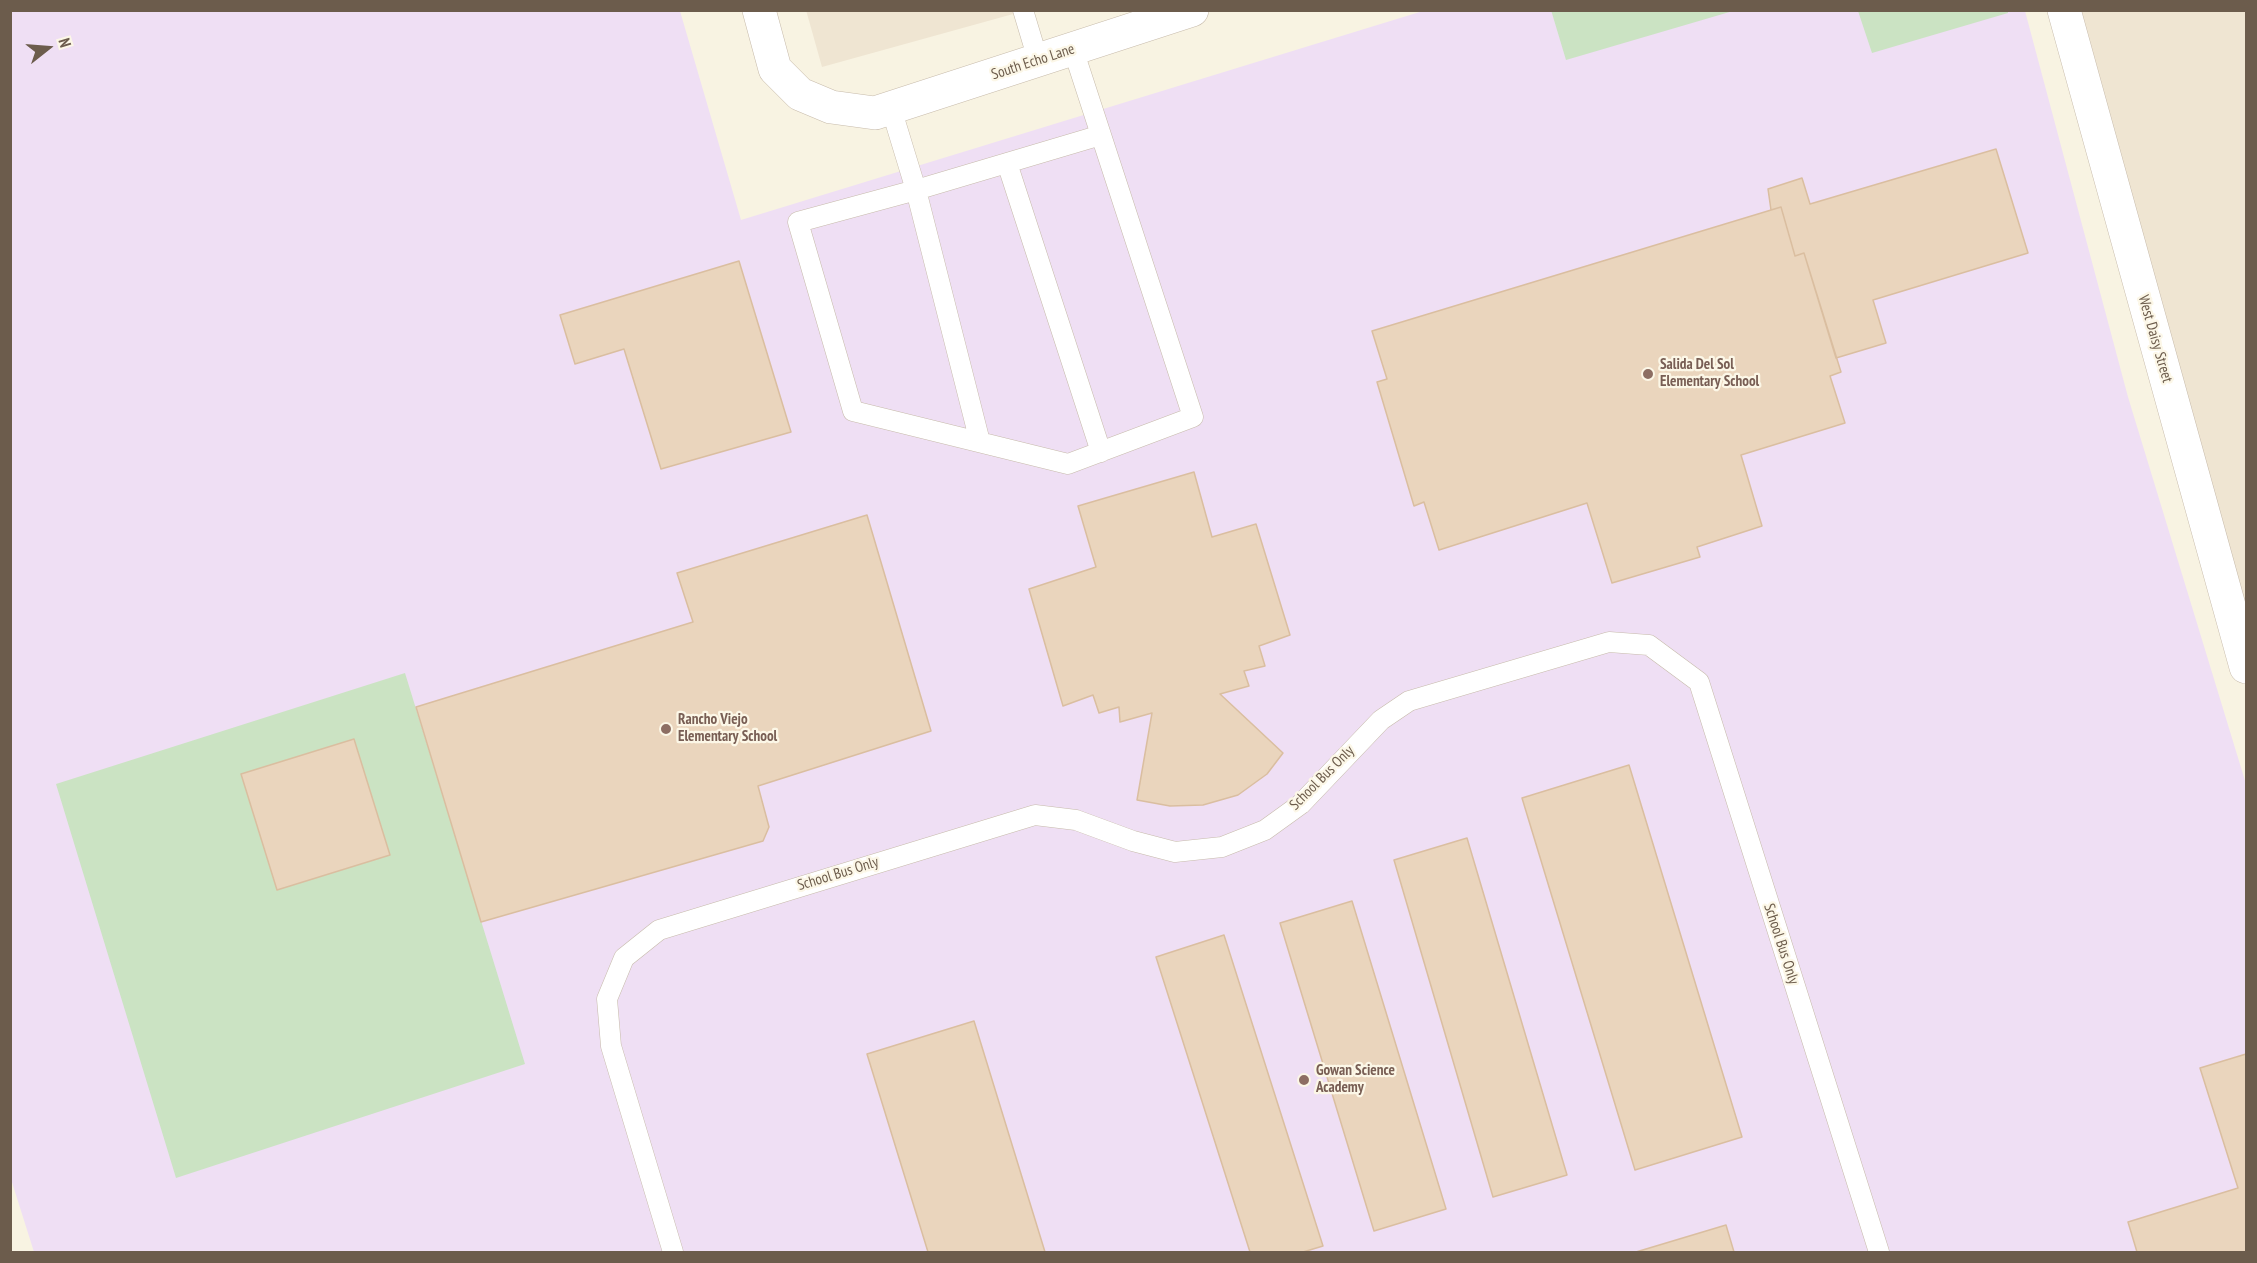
<!DOCTYPE html>
<html>
<head>
<meta charset="utf-8">
<style>
	body { margin:0 }
	#map { position:relative; width:2257px; height:1263px; overflow:hidden; background:#f8f3e2; font-family:"PT Sans Narrow",sans-serif }
	canvas { display:block }
	.frame { position:absolute; inset:0; border:12px solid #6c5c4c; pointer-events:none }
	.north { position:absolute; left:18px; top:18px; width:60px; height:60px; -webkit-text-stroke:4px #fcf7e7; paint-order:stroke; rotate:73deg; font-size:16px; font-weight:700; line-height:24px; text-align:center; color:#6c5c4c }
	.north::after { content:''; display:block; margin:auto; width:21px; height:27px; background:#6c5c4c; clip-path:polygon(50% 0,100% 100%,50% 72%,0 100%) }
</style>
</head>
<body>
<div id="map">
<canvas width="2257" height="1263"></canvas>
<div class="frame"></div>
<div class="north">N</div>
</div>
<script>
const ctx = document.querySelector('canvas').getContext('2d');
ctx.lineJoin = 'round';
function paint(path, color) {
  ctx.fillStyle = color;
  ctx.fill(path, 'evenodd');
}
function poly(rows) {
  const path = new Path2D();
  for (const r of rows) {
    path.moveTo(r[0], r[1]);
    for (let i = 2; i < r.length; i += 2) path.lineTo(r[i], r[i + 1]);
  }
  return path;
}
function strokePath(path, color, width, dash) {
  ctx.strokeStyle = color;
  ctx.lineWidth = width;
  ctx.lineCap = dash ? 'butt' : 'round';
  ctx.setLineDash(dash || []);
  ctx.stroke(path);
}
function drawText(font, color, halo, rows, align = 'center') {
  ctx.font = font + ' "PT Sans Narrow",sans-serif';
  ctx.lineWidth = 4.5;
  ctx.setLineDash([]);
  ctx.textBaseline = 'middle';
  ctx.strokeStyle = halo;
  ctx.fillStyle = color;
  for (const [text, x, y, turn = 0] of rows) {
    ctx.save();
    ctx.translate(x, y);
    ctx.rotate((+turn || 0) * Math.PI / 180);
    ctx.textAlign = isNaN(turn) ? turn : align;
    if (halo) ctx.strokeText(text, 0, 0);
    ctx.fillText(text, 0, 0);
    ctx.restore();
  }
}
paint(poly([
	[806,10,1024,11,822,67],
	[2064,11,2246,11,2246,667]
]), '#efe5d2');
paint(poly([
	[10,11,680,11,741,220,1423,11,2025,11,2128,397,2246,784,2246,1252,34,1252,10,1176]
]), '#efdff4');
paint(poly([
	[1551,10,1733,10,1733,11,1566,60],
	[2008,11,2008,13,1872,53,1858,11],
	[405,673,525,1064,176,1178,56,784]
]), '#cbe3c3');
const building = poly([
	[1996,149,2028,253,1873,300,1886,343,1836,358,1804,253,1795,256,1781,207,1771,210,1768,189,1802,178,1810,204,1996,149],
	[1781,207,1795,256,1804,253,1841,372,1830,376,1845,423,1741,455,1762,526,1697,547,1700,557,1612,583,1587,503,1439,550,1424,502,1414,506,1377,382,1387,379,1372,331,1781,207],
	[739,261,791,432,661,469,624,349,575,364,560,315,739,261],
	[1194,472,1212,537,1256,524,1290,635,1259,646,1265,666,1244,671,1249,686,1220,694,1283,753,1267,774,1238,795,1203,805,1170,806,1137,800,1152,713,1120,722,1119,707,1099,713,1093,695,1063,706,1029,589,1096,567,1078,506,1194,472],
	[867,515,931,731,758,786,769,827,763,841,481,922,416,707,693,622,677,573,867,515],
	[354,739,390,855,277,890,241,774,354,739],
	[1629,765,1742,1137,1635,1170,1522,798,1629,765],
	[1467,838,1567,1175,1493,1197,1394,860,1467,838],
	[1352,901,1446,1209,1374,1231,1280,923,1352,901],
	[1224,935,1323,1246,1303,1252,1250,1252,1156,957,1224,935],
	[974,1021,1045,1252,928,1252,867,1054,974,1021],
	[2246,1054,2246,1252,2137,1252,2128,1222,2238,1188,2200,1068,2246,1054],
	[1726,1225,1734,1252,1636,1252,1726,1225]
]);
paint(building, '#ead5bd');
strokePath(building, '#dabea0', 1.5);
const lane = poly([
	[1023,10,1038,60],
	[891,108,916,190,1101,135,1073,49],
	[1007,163,1101,452],
	[980,442,916,190,798,222,853,411,1068,464,1193,417,1101,135],
	[673,1252,611,1046,607,999,624,958,659,930,1035,815,1076,820,1133,841,1175,852,1222,847,1265,830,1301,804,1381,720,1409,701,1609,642,1649,645,1699,682,1879,1252]
]);
const street = poly([
	[759,10,775,69,800,94,831,107,875,113,1192,10],
	[2064,10,2246,667]
]);
strokePath(lane, '#c7bbab', 21);
strokePath(street, '#c7bbab', 34);
strokePath(lane, '#fff', 20);
strokePath(street, '#fff', 33);
for (const [x, y, r, color] of [
	[1648,374,6,"#8d6e63"],
	[666,729,6,"#8d6e63"],
	[1304,1080,6,"#8d6e63"]
]) {
  const dot = new Path2D();
  dot.arc(x, y, r, 0, 2 * Math.PI);
  ctx.fillStyle = color;
  ctx.fill(dot);
  strokePath(dot, '#fcf7e7', 2);
}
drawText('15px', '#6c5c4c', '#fcf7e7', [
	["South Echo Lane",1033,62,-18],
	["West Daisy Street",2155,339,74],
	["School Bus Only",1322,778,-45],
	["School Bus Only",838,874,-17],
	["School Bus Only",1781,944,72]
]);
drawText('bold 15px', '#785e54', '#fcf7e7', [
	["Salida Del Sol",1660,365],
	["Elementary School",1660,382],
	["Rancho Viejo",678,720],
	["Elementary School",678,737],
	["Gowan Science",1316,1071],
	["Academy",1316,1088]
], 'left');
</script>
</body>
</html>
